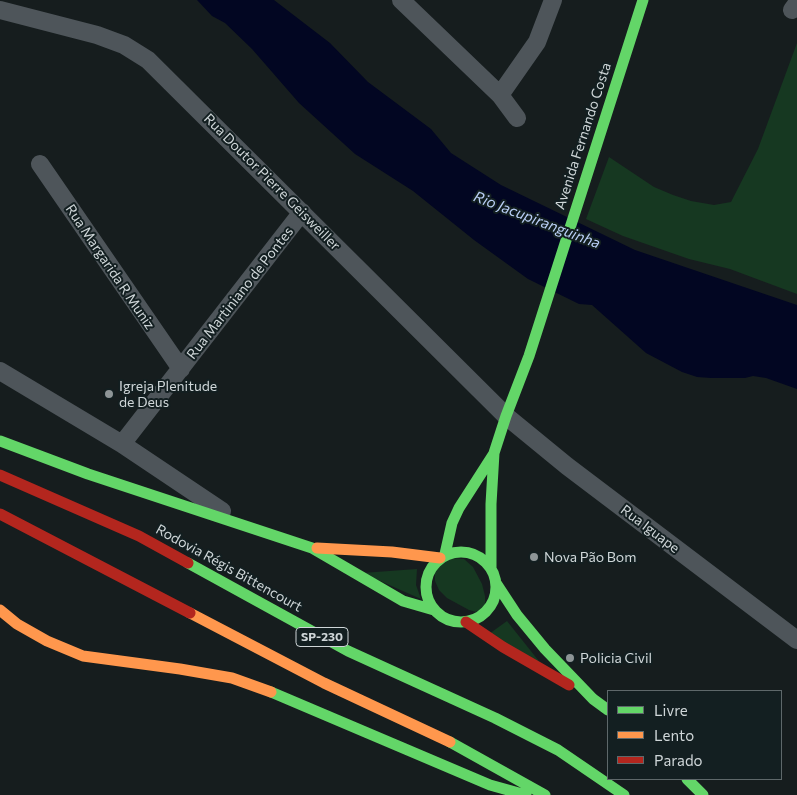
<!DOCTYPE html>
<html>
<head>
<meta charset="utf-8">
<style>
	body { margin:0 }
	#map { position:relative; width:797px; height:795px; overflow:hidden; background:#161d1e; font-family:Commissioner,sans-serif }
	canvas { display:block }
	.legend { position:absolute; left:607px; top:690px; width:175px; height:90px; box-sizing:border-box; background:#131f21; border:1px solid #5e686a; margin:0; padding:6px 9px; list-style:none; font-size:15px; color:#cfd6d8 }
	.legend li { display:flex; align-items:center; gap:10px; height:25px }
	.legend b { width:25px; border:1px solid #5e686a }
</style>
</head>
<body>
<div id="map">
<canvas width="797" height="795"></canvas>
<ul class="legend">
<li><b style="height:6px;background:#63d668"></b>Livre</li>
<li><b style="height:6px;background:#ff974d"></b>Lento</li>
<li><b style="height:6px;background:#b3261e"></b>Parado</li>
</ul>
</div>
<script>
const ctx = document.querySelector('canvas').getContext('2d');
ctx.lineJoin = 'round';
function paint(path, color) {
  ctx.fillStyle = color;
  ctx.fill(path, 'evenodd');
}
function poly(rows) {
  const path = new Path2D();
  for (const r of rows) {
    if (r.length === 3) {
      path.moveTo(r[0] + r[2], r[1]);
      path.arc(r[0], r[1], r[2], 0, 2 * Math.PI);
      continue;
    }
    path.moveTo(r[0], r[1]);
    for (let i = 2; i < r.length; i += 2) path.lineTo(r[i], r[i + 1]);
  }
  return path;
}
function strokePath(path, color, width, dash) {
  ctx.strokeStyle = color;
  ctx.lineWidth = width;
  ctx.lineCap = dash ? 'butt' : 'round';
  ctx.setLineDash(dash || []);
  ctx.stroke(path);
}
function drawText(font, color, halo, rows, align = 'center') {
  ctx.font = font + ' Commissioner,sans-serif';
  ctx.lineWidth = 4;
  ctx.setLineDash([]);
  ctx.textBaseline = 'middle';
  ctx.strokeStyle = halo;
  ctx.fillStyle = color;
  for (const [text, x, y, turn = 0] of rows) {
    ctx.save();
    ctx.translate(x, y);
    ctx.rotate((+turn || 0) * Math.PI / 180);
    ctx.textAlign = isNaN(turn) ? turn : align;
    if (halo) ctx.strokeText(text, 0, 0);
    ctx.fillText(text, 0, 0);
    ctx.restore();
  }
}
paint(poly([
	[797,43,797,294,730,269,689,259,623,236,586,219,609,157,654,187,673,195,691,201,714,205,731,202,758,149],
	[452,558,464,559,473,567,482,584,485,596,485,606,480,613,469,610,447,598,439,590,435,581,435,572,442,562],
	[417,569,416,585,421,599,362,573],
	[507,621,542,665,489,634]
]), '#163821');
paint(poly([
	[197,0,274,0,330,43,368,82,431,129,451,153,501,185,635,250,797,305,797,389,766,378,753,376,745,378,711,378,697,377,682,372,646,353,592,305,579,304,528,279,474,240,413,191,355,154,299,103,252,49,225,23,212,16]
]), '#020622');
strokePath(poly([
	[401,0,500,95,517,118],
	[0,10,97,35,124,45,148,60,506,416,567,466,797,640],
	[792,10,797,3],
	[500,95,537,42,553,0],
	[40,164,181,369],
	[0,371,122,444,222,511],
	[122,444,302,212]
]), '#4e555a', 18);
strokePath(poly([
	[0,441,88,474,312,548,403,601,434,610],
	[461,587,35],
	[445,554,452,523,459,508,493,455],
	[188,563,348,651,495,718,558,750,624,795],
	[491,569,491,504,494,453,506,416,529,356,643,0],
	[496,583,517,615,545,649,593,699,608,710],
	[271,692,490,785,526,795],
	[450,742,545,795],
	[687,779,703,795]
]), '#63d668', 11);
strokePath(poly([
	[317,548,392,552,440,558],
	[0,610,17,624,47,641,83,656,180,669,232,678,271,692],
	[190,613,324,683,450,742]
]), '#ff974d', 11);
strokePath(poly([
	[0,475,139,536,188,563],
	[0,514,190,613],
	[466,622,503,647,569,685]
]), '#b3261e', 11);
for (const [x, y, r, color] of [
	[109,394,5,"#8e9597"],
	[534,557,5,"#8e9597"],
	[570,658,5,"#8e9597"]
]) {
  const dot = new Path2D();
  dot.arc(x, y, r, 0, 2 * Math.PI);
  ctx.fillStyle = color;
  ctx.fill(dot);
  strokePath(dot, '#131f21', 2);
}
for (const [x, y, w] of [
	[322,637,52]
]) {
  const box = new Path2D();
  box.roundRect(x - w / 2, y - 9.5, w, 19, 4);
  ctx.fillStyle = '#131f21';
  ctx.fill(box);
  strokePath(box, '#cfd6d8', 1);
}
drawText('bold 12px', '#cfd6d8', null, [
	["SP-230",322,637]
]);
drawText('14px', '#cfd6d8', '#131f21', [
	["Avenida Fernando Costa",583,136,-72],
	["Rua Doutor Pierre Geisweiller",272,182,45],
	["Rua Margarida R Muniz",110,267,56],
	["Rua Martiniano de Pontes",240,293,-52],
	["Rua Iguape",650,529,37],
	["Rodovia Régis Bittencourt",229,568,29]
]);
drawText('14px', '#cfd6d8', '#131f21', [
	["Igreja Plenitude",119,386],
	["de Deus",119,402],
	["Nova Pão Bom",544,557],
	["Policia Civil",580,658]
], 'left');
drawText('italic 15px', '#bacff6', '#131f21', [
	["Rio Jacupiranguinha",537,220,21]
]);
</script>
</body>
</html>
